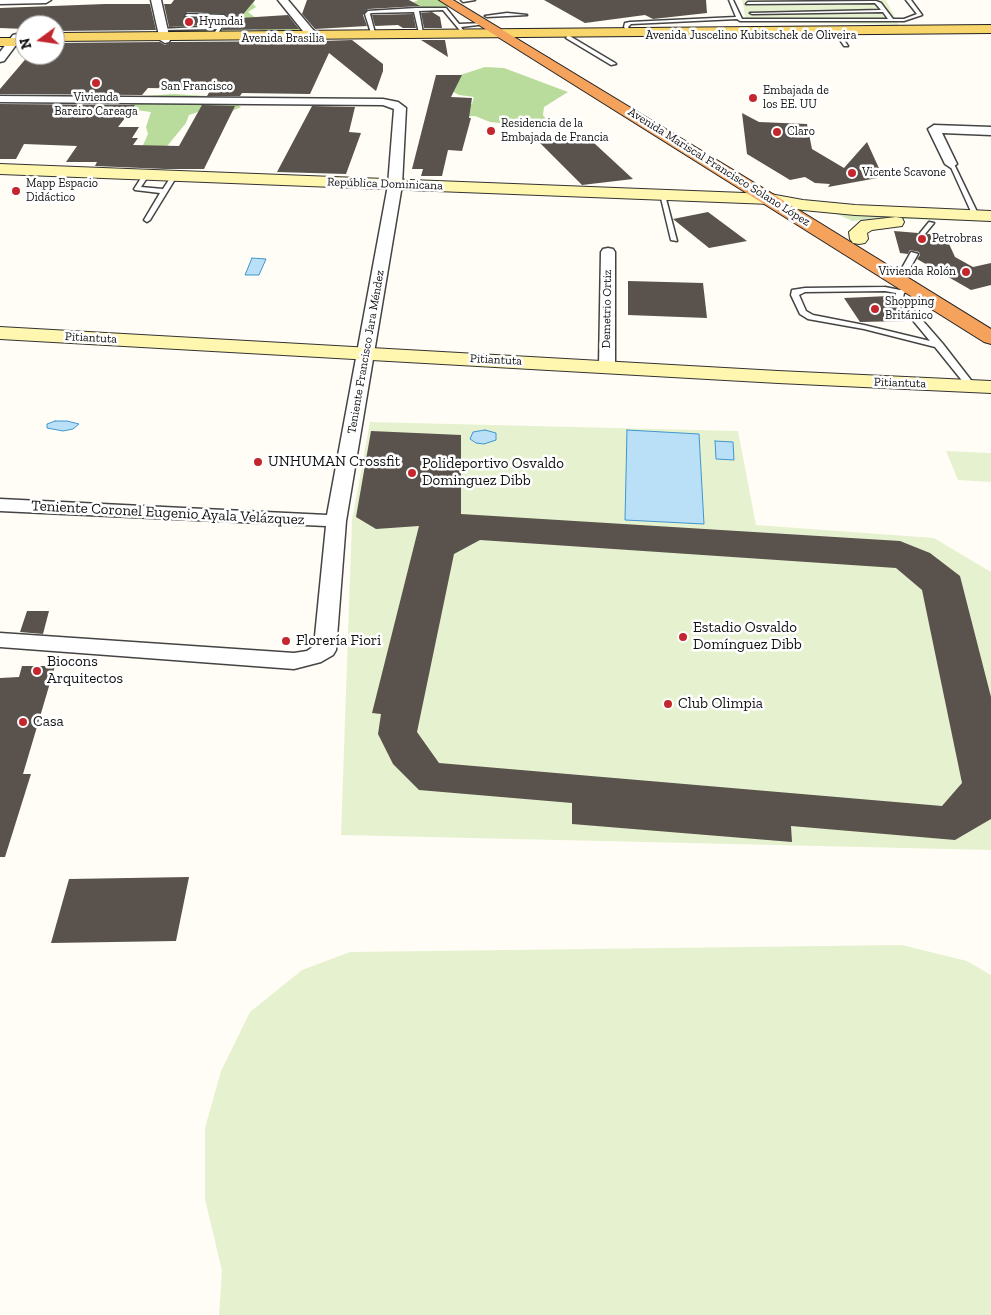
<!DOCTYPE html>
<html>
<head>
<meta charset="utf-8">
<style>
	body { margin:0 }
	#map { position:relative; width:991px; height:1315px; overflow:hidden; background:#fffdf5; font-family:"Zilla Slab",serif }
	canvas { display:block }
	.north { position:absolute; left:15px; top:15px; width:50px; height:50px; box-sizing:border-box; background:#fff; border:1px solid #a0a0a0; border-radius:50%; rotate:256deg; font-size:14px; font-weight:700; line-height:20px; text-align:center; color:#111 }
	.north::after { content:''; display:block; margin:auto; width:18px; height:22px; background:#c4262e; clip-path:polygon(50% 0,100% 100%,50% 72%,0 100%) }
</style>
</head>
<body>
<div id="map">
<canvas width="991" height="1315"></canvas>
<div class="north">N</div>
</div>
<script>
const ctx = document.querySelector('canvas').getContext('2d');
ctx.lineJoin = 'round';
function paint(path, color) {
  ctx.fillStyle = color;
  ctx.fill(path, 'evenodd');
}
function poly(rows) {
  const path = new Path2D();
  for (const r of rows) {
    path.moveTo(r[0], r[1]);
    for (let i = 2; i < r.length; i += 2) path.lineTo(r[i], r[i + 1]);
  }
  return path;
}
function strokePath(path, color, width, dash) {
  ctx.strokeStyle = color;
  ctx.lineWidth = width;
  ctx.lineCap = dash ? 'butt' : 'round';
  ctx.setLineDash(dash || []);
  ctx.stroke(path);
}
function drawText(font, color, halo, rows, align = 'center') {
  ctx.font = font + ' "Zilla Slab",serif';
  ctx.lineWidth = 5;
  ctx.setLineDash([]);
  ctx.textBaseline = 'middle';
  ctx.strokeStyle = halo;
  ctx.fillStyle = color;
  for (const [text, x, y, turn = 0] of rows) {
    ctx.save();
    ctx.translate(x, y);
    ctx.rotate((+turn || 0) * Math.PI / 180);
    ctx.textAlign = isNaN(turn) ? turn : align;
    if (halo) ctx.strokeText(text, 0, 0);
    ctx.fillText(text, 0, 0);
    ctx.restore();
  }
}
paint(poly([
	[844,213,991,219,991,222,885,218,852,221,837,214]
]), '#d5ebbd');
paint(poly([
	[245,0,255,0,253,4,256,7,248,12,256,18,286,26,302,25,310,27,299,33,269,34,256,29,184,33,168,31,170,27,202,25,202,22,197,18,203,13],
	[418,0,449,0,451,6,443,8,422,8,412,3],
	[485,67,504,68,568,92,544,107,543,115,548,122,531,125,510,124,490,122,475,116,452,117,457,108,472,104,474,97,459,95,450,90,454,77],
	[173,94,208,96,237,104,241,107,232,111,207,109,189,115,186,123,159,156,140,152,148,134,146,127,151,112,136,110,129,107,134,97]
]), '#b9dc9c');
paint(poly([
	[742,0,886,0,899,25,746,21],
	[370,422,738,431,756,525,934,538,991,572,991,850,341,835,352,520],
	[946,451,991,453,991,482,958,480],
	[902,945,967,961,991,975,991,1315,219,1315,222,1271,205,1199,205,1128,221,1071,250,1012,302,970,350,952]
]), '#e6f2cf');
const water = poly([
	[252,258,266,259,259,275,245,275,252,258],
	[55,421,67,421,79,424,73,429,63,431,47,428,47,424,55,421],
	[485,430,496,433,496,440,484,444,476,443,470,439,473,432,485,430],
	[627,430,699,434,704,524,625,520,627,430],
	[715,441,733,442,734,460,716,459,715,441]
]);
paint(water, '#b9e0f7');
strokePath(water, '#3f96cf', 1);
paint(poly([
	[174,0,255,0,240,18,288,15,299,29,222,30,229,18,225,14,187,12,184,17,220,20,218,24,169,27,164,4,171,4],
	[307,0,409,0,420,6,368,9,363,15,367,26,315,29,302,14],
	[544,0,706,0,707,13,653,19,645,15,585,23],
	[105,4,150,4,156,30,55,31,55,25,25,25,25,29,0,28,0,8],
	[432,12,440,17,442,28,424,28,421,13],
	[413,14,416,28,403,28,398,25,375,26,372,15],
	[352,40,383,64,383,71,376,91,329,53,310,94,242,93,240,96,207,96,211,89,148,88,142,95,0,94,0,89,29,55,55,55,55,43,160,42,165,45,171,42,308,41,311,43,319,43,321,41],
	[421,40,445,40,448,57],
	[436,75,462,75,451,97,472,98,469,118,471,118,462,151,448,150,442,176,421,176,423,169,412,169],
	[0,104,135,105,118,127,139,127,132,138,138,138,133,145,179,146,202,105,235,106,204,169,165,169,95,166,97,162,66,162,77,146,24,144,16,159,0,159],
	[312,106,355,107,349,132,361,133,346,174,277,172],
	[742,113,759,122,807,124,812,149,844,168,867,142,883,177,828,187,830,184,815,183,805,177,790,180,747,154],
	[538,141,594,143,633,179,582,185],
	[708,212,747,241,709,248,673,219],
	[894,231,918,233,921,236,928,234,945,235,955,257,973,267,991,263,991,285,971,290,917,259,920,255,919,252,910,250,908,254,900,253],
	[628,281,703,283,707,318,628,315],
	[889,296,907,321,860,322,844,298],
	[371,431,461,435,461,514,900,541,930,553,960,576,991,697,991,819,955,840,791,826,792,842,572,824,572,803,419,790,393,764,378,734,381,714,372,713,419,526,376,529,356,517],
	[480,540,896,568,922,590,962,783,942,806,439,763,417,732,454,554],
	[27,611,49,611,43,634,20,632],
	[22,666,55,666,23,774,31,774,5,857,0,857,0,678,19,677],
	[189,877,176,941,51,943,69,879]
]), '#5a524d');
const lane = poly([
	[461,0,475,0,463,2,461,0],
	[729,0,733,0,742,19,888,19,883,12,752,14,750,13,881,10,875,3,746,4,748,2,876,1,881,3,893,19,904,19,917,14,906,0,911,0,922,15,904,21,740,21,737,19,631,24,628,27,631,32,629,33,624,27,625,23,630,22,736,17,729,0],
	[416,8,446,8,459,24,484,23,486,24,461,27,465,33,463,34,443,10,419,11,423,33,421,34,419,33,414,12,371,13,370,14,375,33,373,34,371,33,365,14,368,11,416,8],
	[507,13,527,15,487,17,485,16,507,13],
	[187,14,224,15,227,18,216,37,213,35,217,29,163,30,161,29,219,26,223,18,185,16,187,14],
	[836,34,840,34,848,46,844,46,836,34],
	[568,35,615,63,616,64,611,65,566,38,568,35],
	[949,163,954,164,979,216,978,217,973,216,949,163],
	[146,173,149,175,141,187,163,189,172,175,177,176,150,220,147,222,144,220,160,193,135,190,134,189,143,175,146,173],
	[660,194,665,195,677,241,671,240,660,194],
	[929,222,934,223,925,234,921,234,920,233,929,222],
	[911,252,918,254,909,270,903,270,902,268,911,252],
	[885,287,900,290,909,288,910,290,904,293,903,298,943,344,974,384,974,388,968,388,935,347,864,329,808,319,800,314,791,295,792,290,805,288,885,287],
	[885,291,896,293,896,300,930,341,864,325,813,315,806,311,799,295,805,292,885,291]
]);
const street = poly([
	[0,0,51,0,46,3,0,4,0,0],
	[151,0,161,0,170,40,169,42,165,43,160,40,151,0],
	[278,0,288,0,319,37,319,41,311,41,278,0],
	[17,34,22,37,4,61,0,62,0,52,13,35,17,34],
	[0,96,383,99,398,102,406,108,402,185,346,521,336,650,333,655,321,662,294,669,0,647,0,633,294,653,307,651,314,646,326,526,0,511,0,499,327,515,388,185,394,109,383,105,0,102,0,96],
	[934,125,991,127,991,135,942,133,957,164,951,168,945,164,928,129,934,125],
	[608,248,613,249,615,252,615,366,613,370,607,371,601,370,599,366,601,252,603,249,608,248]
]);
const secondary = poly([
	[0,164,770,194,803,200,855,205,991,211,991,221,855,215,803,210,770,204,0,174,0,164],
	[896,217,902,218,904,222,902,226,872,230,867,233,868,239,865,243,859,244,853,243,850,239,849,232,861,221,896,217],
	[0,327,778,371,991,381,991,393,778,383,0,339,0,327]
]);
const primary = poly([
	[991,25,991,33,55,41,55,33,991,25],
	[0,38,25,38,25,46,0,46,0,38]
]);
const highway = poly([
	[439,0,453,0,776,196,991,329,991,344,984,342,439,0]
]);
strokePath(lane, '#444', 3);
strokePath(street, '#444', 3);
strokePath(secondary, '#333', 2);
strokePath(primary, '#222', 2);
strokePath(highway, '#222', 2);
paint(lane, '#fff');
paint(street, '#fff');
paint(secondary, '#fff6b0');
paint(primary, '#f9d66b');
paint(highway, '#f5a25d');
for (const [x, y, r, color] of [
	[189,22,5,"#c4262e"],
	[96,83,5,"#c4262e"],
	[753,98,5,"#c4262e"],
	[491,131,5,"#c4262e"],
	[777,132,5,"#c4262e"],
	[852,173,5,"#c4262e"],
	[16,191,5,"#c4262e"],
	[922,239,5,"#c4262e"],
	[966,272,5,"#c4262e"],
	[875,309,5,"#c4262e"],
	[258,462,5,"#c4262e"],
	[412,473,5,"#c4262e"],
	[683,637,5,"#c4262e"],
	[286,641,5,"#c4262e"],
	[37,671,5,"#c4262e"],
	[668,704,5,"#c4262e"],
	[23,722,5,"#c4262e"]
]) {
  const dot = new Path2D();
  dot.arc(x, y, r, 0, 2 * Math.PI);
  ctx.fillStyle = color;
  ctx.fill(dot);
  strokePath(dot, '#fff', 2);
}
drawText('12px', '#111', '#fff', [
	["Hyundai",199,22],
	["Embajada de",763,91],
	["los EE. UU",763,105],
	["Vivienda",96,98,"center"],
	["Bareiro Careaga",96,112,"center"],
	["Residencia de la",501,124],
	["Embajada de Francia",501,138],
	["Claro",787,132],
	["Vicente Scavone",862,173],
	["Mapp Espacio",26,184],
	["Didáctico",26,198],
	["Petrobras",932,239],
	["Vivienda Rolón",956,272,"right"],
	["Shopping",885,302],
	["Británico",885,316]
], 'left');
drawText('12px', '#111', '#fff', [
	["Avenida Juscelino Kubitschek de Oliveira",751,36],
	["Avenida Brasilia",283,39],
	["San Francisco",197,87],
	["Avenida Mariscal Francisco Solano López",719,167,32],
	["República Dominicana",385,184,2],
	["Demetrio Ortiz",607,309,-89],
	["Pitiantuta",91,338,3],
	["Teniente Francisco Jara Méndez",366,352,-80],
	["Pitiantuta",496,360,3],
	["Pitiantuta",900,383,2]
]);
drawText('15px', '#111', '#fff', [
	["UNHUMAN Crossfit",268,462],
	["Polideportivo Osvaldo",422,464],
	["Dominguez Dibb",422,481],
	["Estadio Osvaldo",693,628],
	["Domínguez Dibb",693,645],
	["Florería Fiori",296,641],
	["Biocons",47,662],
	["Arquitectos",47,679],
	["Club Olimpia",678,704],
	["Casa",33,722]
], 'left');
drawText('15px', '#111', '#fff', [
	["Teniente Coronel Eugenio Ayala Velázquez",168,513,3]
]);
</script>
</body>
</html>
